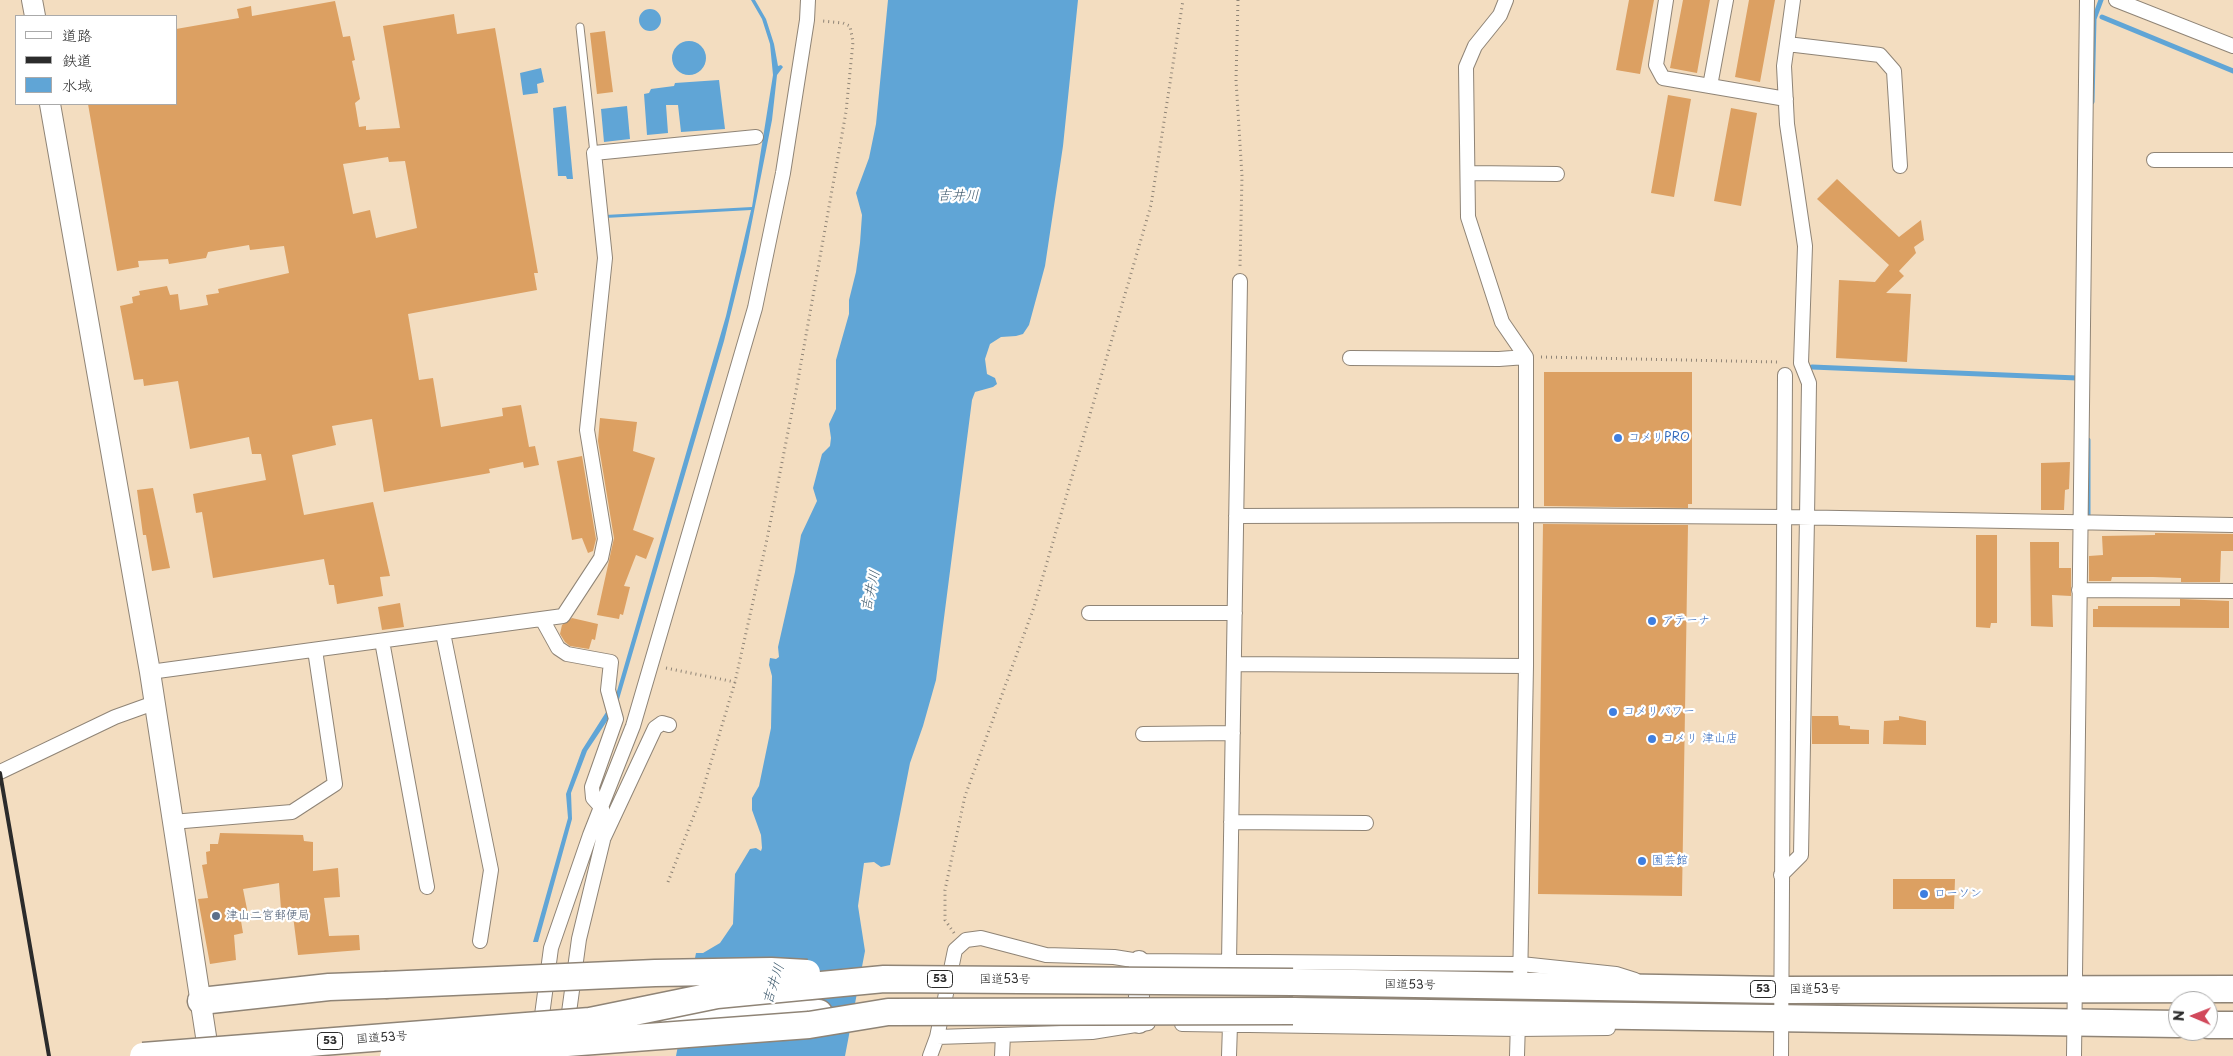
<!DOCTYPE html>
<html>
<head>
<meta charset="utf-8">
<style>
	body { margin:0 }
	#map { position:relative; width:2233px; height:1056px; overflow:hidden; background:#f3ddc0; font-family:"Playpen Sans","Klee One",sans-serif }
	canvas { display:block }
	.legend { position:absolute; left:15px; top:15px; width:162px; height:90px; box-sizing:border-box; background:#fff; border:1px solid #aaa; margin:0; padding:6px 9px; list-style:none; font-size:15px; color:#2b2b2b }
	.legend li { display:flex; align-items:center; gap:10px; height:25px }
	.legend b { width:25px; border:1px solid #aaa }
	.north { position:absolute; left:2168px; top:991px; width:50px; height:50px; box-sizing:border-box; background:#fff; border:1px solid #aaa; border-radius:50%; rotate:271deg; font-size:14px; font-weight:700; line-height:20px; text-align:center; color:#2b2b2b }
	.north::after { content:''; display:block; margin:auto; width:18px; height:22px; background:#d1495b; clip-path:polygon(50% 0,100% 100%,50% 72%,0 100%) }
</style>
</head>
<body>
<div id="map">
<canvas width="2233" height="1056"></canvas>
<ul class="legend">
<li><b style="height:6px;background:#fff"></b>道路</li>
<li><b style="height:6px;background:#2b2b2b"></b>鉄道</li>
<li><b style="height:14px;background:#60a5d6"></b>水域</li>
</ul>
<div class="north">N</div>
</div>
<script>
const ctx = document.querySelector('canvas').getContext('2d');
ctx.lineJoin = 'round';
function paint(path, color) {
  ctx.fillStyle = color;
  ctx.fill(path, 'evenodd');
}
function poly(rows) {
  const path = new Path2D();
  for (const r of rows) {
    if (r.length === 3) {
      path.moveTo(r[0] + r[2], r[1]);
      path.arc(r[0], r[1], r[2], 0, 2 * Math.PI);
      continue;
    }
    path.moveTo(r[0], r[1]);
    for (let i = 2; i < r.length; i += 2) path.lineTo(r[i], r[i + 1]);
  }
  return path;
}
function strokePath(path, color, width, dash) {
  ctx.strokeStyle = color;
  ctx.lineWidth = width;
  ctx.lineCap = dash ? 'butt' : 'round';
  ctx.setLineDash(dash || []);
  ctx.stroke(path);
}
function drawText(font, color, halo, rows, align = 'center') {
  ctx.font = font + ' "Playpen Sans","Klee One",sans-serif';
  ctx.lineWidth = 4.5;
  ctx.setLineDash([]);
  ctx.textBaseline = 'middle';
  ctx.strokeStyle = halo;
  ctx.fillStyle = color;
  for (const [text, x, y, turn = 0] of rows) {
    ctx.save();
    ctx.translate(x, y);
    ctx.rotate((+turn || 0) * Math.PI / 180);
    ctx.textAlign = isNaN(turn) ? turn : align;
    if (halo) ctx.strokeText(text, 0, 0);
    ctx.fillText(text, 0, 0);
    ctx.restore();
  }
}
paint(poly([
	[751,0,755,0,766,19,774,44,778,66,781,65,783,67,777,75,772,120,746,252,724,341,617,706,587,751,571,793,572,819,538,942,533,942,568,818,566,794,582,750,615,698,726,316,751,210,605,218,605,215,752,207,773,75,770,44,762,19],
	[888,0,1078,0,1063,146,1045,266,1029,325,1023,334,1016,336,1001,337,990,344,985,359,987,374,995,378,997,384,993,387,975,392,972,400,936,680,923,726,910,763,890,865,881,867,874,862,864,863,858,906,865,951,845,1056,676,1056,696,953,703,953,720,943,733,924,735,874,750,849,756,848,761,851,762,848,761,835,752,810,752,798,759,786,771,728,772,676,769,665,770,658,776,659,779,657,778,647,795,572,801,535,817,501,813,488,822,454,830,446,831,438,829,424,836,409,836,360,849,314,849,300,856,272,860,243,862,215,856,193,869,158,876,124],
	[650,20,11],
	[689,58,17],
	[541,68,544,82,537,84,538,93,523,95,520,73],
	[719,80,725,129,681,132,678,105,666,105,668,133,647,135,644,94,649,93,651,89,674,86,675,83],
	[566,106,573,179,567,179,566,176,558,176,553,108],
	[627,106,630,139,604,142,601,109]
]), '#60a5d6');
strokePath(poly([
	[2102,17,2233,71],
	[2092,102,2094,19,2101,0],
	[1812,367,2077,378],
	[2088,517,2088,440]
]), '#60a5d6', 5);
paint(poly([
	[1629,0,1654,0,1640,74,1616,70],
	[1683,0,1710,0,1697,73,1670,68],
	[1749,0,1775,0,1760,82,1735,77],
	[335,1,343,37,350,36,355,60,352,61,360,99,355,103,359,127,366,126,366,130,400,128,383,26,454,14,457,34,495,28,538,273,534,273,537,290,408,314,419,380,433,378,441,427,503,416,502,408,521,405,529,447,535,446,539,465,524,468,523,462,489,469,490,473,384,492,372,419,332,426,336,445,292,455,304,515,373,502,390,576,380,577,383,596,337,604,334,585,329,585,324,559,213,578,202,512,196,513,193,494,266,480,261,454,252,454,249,437,190,449,178,381,144,386,143,379,134,380,120,306,133,303,132,297,140,295,139,291,167,286,170,295,178,294,180,310,208,305,206,295,219,293,218,289,289,273,284,246,250,250,249,245,208,252,206,258,169,264,168,259,138,261,139,267,117,271,88,104,176,104,176,29,239,18,237,9,251,6,252,16],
	[388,157,389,162,405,161,417,228,376,238,370,210,353,214,343,164],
	[605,31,613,92,597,94,590,33],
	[1668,95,1691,99,1674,197,1651,193],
	[1731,108,1757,113,1741,206,1714,201],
	[1837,179,1899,237,1921,220,1924,240,1914,247,1916,253,1899,271,1904,276,1886,293,1911,294,1907,362,1836,358,1839,280,1875,282,1889,265,1817,199],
	[1544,372,1692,372,1692,504,1688,504,1688,508,1544,506],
	[600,418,637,422,633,451,655,458,633,530,654,538,646,559,636,555,624,586,630,587,623,615,620,614,619,619,597,615,614,538,598,441],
	[582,456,596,539,593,551,588,553,582,538,572,540,557,461],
	[2070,462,2069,489,2065,490,2064,510,2041,510,2041,463],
	[153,488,170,568,152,571,146,535,143,535,137,490],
	[1543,524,1688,525,1682,896,1538,894],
	[2155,533,2233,534,2233,551,2221,551,2220,582,2181,582,2181,578,2153,577,2112,577,2111,581,2089,581,2089,556,2103,555,2102,536,2155,535],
	[1976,535,1997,535,1997,623,1991,623,1990,628,1976,627],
	[2030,542,2059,542,2059,568,2071,568,2071,596,2052,595,2053,627,2031,626],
	[2180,599,2229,601,2229,628,2093,627,2093,609,2098,609,2098,606,2180,606],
	[400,603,404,627,382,630,378,607],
	[572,618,598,624,595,640,592,639,589,649,570,646,565,642,560,634,562,625],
	[1812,716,1838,716,1839,725,1850,726,1850,729,1869,730,1869,744,1812,744],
	[1899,716,1926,721,1926,745,1883,744,1884,721,1899,720],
	[220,833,303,835,304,841,313,842,313,871,338,868,340,897,324,898,329,936,359,935,360,950,298,955,292,908,281,909,279,883,243,889,248,914,240,915,243,933,234,935,236,960,210,964,198,899,208,898,202,865,207,864,206,852,210,851,210,844,218,844],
	[1893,879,1955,879,1954,909,1893,909]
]), '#dca062');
const lane = poly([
	[580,27,594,153]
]);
const street = poly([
	[1506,0,1500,15,1475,46,1466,67,1468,217,1502,322,1526,357,1526,666,1520,986],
	[1666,0,1656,65,1663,78,1786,99],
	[2116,0,2233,46],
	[1787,44,1880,55,1894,71,1900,166],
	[1710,86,1726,0],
	[2154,160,2233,160],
	[1469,173,1557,174],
	[1350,358,1499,359,1526,357],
	[1236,516,1527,515,1784,517,2233,525],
	[2079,590,2233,591],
	[1089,613,1235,613],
	[542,619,558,648,567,654,611,662,608,690,616,719,592,787,593,798,602,808,603,840,579,939,567,1027],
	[443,633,491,870,480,941],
	[382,641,427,887],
	[1234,664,1526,666],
	[150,672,563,616,601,558,605,539,587,430,605,258,594,153,756,137],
	[1143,734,1233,733],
	[0,772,115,717,154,703],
	[172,822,292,812,335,784,315,650],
	[1231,822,1366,823],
	[604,837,655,728,662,723,669,725],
	[1781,875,1801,855,1807,517,1809,383,1801,363,1805,246,1787,124,1784,66,1793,0],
	[1229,962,1240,281],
	[1182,1024,1518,1029,1608,1028],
	[540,1030,551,948,590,835,633,726,755,308,783,173,807,20,808,0],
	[937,1037,1092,1032,1148,1023],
	[930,1056,937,1037,955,950,966,940,981,938,1046,955,1114,957,1139,961,1521,964,1616,974,1635,980],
	[1002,1056,1003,1035],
	[1229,1056,1230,1025],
	[1517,1056,1518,1021],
	[1781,1056,1785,375],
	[2074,1056,2087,0]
]);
const secondary = poly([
	[32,0,35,16],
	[50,104,150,672,209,1056],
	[1139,961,1139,1023]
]);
const highway = poly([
	[1293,982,1781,990,2233,989],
	[201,1001,329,987,385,985],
	[1293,1011,2178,1024],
	[639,1019,819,1013],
	[2208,1025,2233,1025]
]);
strokePath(lane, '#8f8476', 9);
strokePath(street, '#8f8476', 16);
strokePath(secondary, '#8f8476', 22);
strokePath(highway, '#8f8476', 29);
strokePath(poly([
	[1238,0,1236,80,1242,176,1240,267],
	[1541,357,1778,362],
	[666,668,735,682],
	[668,882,699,802,735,682,767,539,796,391,846,112,853,42,850,26,843,23,822,21],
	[954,933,945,920,945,890,965,796,1034,607,1151,205,1183,0]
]), '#8f8476', 3, [1, 4]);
strokePath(lane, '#fff', 7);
strokePath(street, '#fff', 14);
strokePath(secondary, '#fff', 20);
strokePath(highway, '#fff', 26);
strokePath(poly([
	[0,773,49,1056]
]), '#2b2b2b', 4);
const highwayBridge = poly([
	[385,985,655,973,771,971,807,973],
	[143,1056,590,1021,717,995,884,979,1293,982],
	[393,1056,809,1025,888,1012,1293,1011]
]);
strokePath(highwayBridge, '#8f8476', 29, []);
strokePath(highwayBridge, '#fff', 26);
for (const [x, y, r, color] of [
	[1618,438,5,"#3f7fe0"],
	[1652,621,5,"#3f7fe0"],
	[1613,712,5,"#3f7fe0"],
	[1652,739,5,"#3f7fe0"],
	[1642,861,5,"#3f7fe0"],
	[1924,894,5,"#3f7fe0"],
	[216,916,5,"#5c6f8a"]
]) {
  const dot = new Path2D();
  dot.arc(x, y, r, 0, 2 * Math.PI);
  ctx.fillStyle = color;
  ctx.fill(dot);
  strokePath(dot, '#fff', 2);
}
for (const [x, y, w] of [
	[940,979,25],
	[1763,989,25],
	[330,1041,25]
]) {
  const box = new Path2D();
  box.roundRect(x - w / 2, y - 8.5, w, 17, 4);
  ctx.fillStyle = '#fff';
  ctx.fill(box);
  strokePath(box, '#2b2b2b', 1);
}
drawText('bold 11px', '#2b2b2b', null, [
	["53",940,979],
	["53",1763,989],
	["53",330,1041]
]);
drawText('12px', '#366cbe', '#fff', [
	["コメリPRO",1628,438],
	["アテーナ",1662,621],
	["コメリパワー",1623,712],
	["コメリ 津山店",1662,739],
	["園芸館",1652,861],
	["ローソン",1934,894]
], 'left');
drawText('12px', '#4e5e75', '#fff', [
	["津山二宮郵便局",226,916]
], 'left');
drawText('12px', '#2b2b2b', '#fff', [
	["国道53号",1005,980],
	["国道53号",1410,985,1],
	["国道53号",1815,990],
	["国道53号",382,1038,-4]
]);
drawText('italic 14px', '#405c6f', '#fff', [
	["吉井川",958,196],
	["吉井川",871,591,-77],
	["吉井川",774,984,-72]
]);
</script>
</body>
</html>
